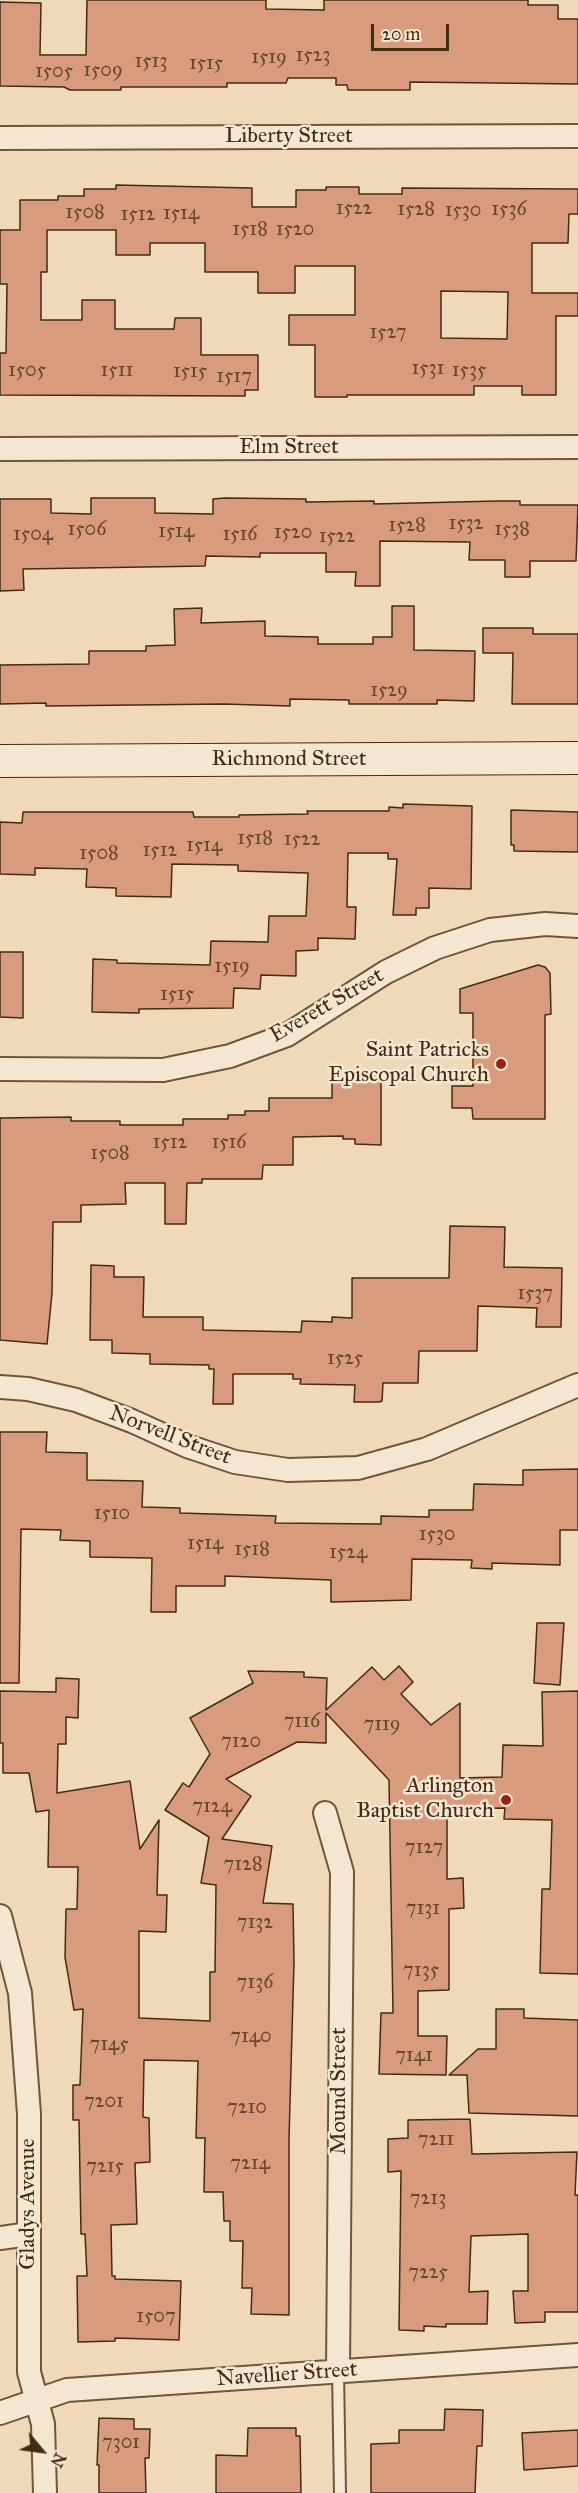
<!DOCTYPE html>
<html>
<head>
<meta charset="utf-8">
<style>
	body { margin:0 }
	#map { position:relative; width:578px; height:2493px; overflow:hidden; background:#f0d9b9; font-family:"IM FELL Great Primer",serif }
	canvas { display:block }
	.north { position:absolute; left:12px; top:2421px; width:60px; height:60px; -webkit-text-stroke:4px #f5e6d2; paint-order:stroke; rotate:119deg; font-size:16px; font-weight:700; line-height:24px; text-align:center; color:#432b14 }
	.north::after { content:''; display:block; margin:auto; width:21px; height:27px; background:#432b14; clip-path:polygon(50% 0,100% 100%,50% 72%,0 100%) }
	.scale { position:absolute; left:371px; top:24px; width:78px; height:27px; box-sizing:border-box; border:3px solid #432b14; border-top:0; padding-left:8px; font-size:18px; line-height:21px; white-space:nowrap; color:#432b14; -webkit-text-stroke:4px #f5e6d2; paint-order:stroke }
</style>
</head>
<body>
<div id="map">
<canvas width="578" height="2493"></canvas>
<div class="north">N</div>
<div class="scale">20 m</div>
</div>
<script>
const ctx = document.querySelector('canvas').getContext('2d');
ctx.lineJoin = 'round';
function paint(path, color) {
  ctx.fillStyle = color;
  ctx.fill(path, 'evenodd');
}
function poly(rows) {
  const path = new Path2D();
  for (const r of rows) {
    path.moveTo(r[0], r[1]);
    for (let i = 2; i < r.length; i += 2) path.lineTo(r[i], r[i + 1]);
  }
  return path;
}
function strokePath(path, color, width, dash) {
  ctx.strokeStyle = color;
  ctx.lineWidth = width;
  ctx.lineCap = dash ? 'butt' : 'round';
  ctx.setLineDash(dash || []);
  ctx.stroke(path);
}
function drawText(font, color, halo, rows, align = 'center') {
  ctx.font = font + ' "IM FELL Great Primer",serif';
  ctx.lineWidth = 5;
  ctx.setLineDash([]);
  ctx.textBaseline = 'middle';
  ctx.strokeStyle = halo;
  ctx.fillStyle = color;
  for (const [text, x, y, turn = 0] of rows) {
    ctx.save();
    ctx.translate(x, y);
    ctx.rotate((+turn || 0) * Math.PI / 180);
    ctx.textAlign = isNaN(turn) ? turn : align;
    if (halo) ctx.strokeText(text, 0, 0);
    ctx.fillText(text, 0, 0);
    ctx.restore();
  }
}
const building = poly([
	[87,0,266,0,266,9,324,10,324,0,528,0,528,5,558,5,558,19,578,19,578,84,410,82,410,90,348,90,347,85,336,85,336,78,288,78,286,83,227,83,227,87,121,87,121,90,70,90,64,87,0,86,0,2,41,3,40,55,86,55,87,0],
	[116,185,252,188,252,207,296,207,296,190,326,190,326,187,359,187,359,194,402,194,402,188,578,189,578,214,569,214,568,243,532,243,532,293,578,293,578,316,556,316,556,395,522,395,522,386,474,386,474,395,347,395,347,397,315,397,315,345,289,345,289,315,355,315,355,266,295,266,295,293,258,293,258,272,205,272,205,243,150,243,150,255,116,255,116,230,47,230,47,272,41,272,41,320,82,320,82,300,115,300,115,329,174,329,175,318,201,318,201,355,258,355,258,390,245,390,245,396,0,395,0,353,6,353,7,284,0,284,0,230,20,230,20,200,58,200,58,196,84,196,84,189,116,189,116,185],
	[441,291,508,292,507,339,441,338,441,291],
	[91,498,155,498,155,513,213,514,213,499,225,498,306,499,306,502,374,501,374,504,497,501,520,501,520,505,578,505,576,561,530,561,530,577,505,577,505,560,469,560,470,542,380,541,380,586,355,586,356,572,326,572,326,553,260,553,260,557,206,556,205,566,23,569,24,590,0,591,0,499,51,499,51,513,91,514,91,498],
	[392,606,414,606,414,650,475,651,474,701,437,700,437,704,349,704,349,700,290,699,290,706,224,704,46,706,46,703,0,704,0,665,89,664,89,651,146,651,146,646,175,645,174,609,202,608,201,623,265,621,265,636,318,637,318,644,373,644,373,637,392,637,392,606],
	[483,628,533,628,533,634,578,634,578,704,512,704,513,653,483,653,483,628],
	[403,804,472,806,471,889,429,888,429,908,416,908,416,915,393,915,397,859,388,859,388,853,348,853,347,907,356,907,355,939,318,938,318,950,296,951,296,976,261,975,260,989,234,988,233,1008,139,1009,139,1013,92,1012,93,959,117,960,117,963,210,965,211,941,268,942,269,916,306,916,308,873,238,871,238,865,172,864,171,897,116,896,116,888,86,887,87,869,35,868,35,875,0,874,0,822,22,823,23,812,193,812,194,817,239,817,239,815,308,814,307,811,389,811,389,807,403,808,403,804],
	[511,810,578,812,578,852,514,851,514,845,511,845,511,810],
	[0,952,23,952,23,1018,0,1017,0,952],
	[538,965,545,967,550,973,551,1014,545,1015,545,1119,473,1119,472,1108,452,1108,452,1086,473,1086,473,1013,460,1013,460,989,538,965],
	[344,1075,381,1075,381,1145,355,1144,355,1139,343,1139,343,1136,293,1137,293,1165,263,1165,262,1179,202,1179,202,1183,187,1183,186,1224,165,1224,165,1183,125,1183,126,1204,81,1205,81,1222,53,1222,52,1293,47,1344,0,1340,0,1118,71,1117,71,1121,120,1121,120,1125,183,1125,183,1119,228,1119,228,1115,245,1115,245,1111,269,1111,269,1098,332,1098,332,1078,344,1078,344,1075],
	[450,1226,505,1227,504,1267,562,1268,561,1327,536,1327,537,1308,478,1306,477,1351,419,1351,418,1383,383,1383,382,1401,379,1402,354,1402,355,1385,300,1384,301,1379,293,1379,293,1374,233,1374,233,1404,213,1404,214,1369,209,1369,209,1365,150,1364,150,1354,112,1353,112,1340,90,1340,91,1265,114,1266,114,1277,144,1277,143,1317,203,1317,203,1330,301,1332,302,1321,332,1322,332,1317,352,1318,352,1278,449,1278,450,1226],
	[0,1432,47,1432,46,1452,87,1453,87,1480,143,1481,142,1507,180,1508,180,1513,276,1516,275,1523,381,1524,381,1516,429,1517,429,1510,473,1510,474,1484,523,1485,523,1470,578,1469,578,1530,560,1530,560,1565,492,1563,492,1569,471,1568,472,1560,412,1559,411,1600,331,1602,331,1580,225,1576,225,1586,176,1586,176,1612,151,1612,152,1558,90,1557,90,1541,60,1540,61,1530,21,1529,19,1683,0,1683,0,1432],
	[537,1623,564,1623,560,1685,534,1683,537,1623],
	[399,1666,413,1682,401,1694,431,1725,460,1703,460,1778,502,1777,503,1745,543,1746,542,1692,578,1691,578,1974,540,1973,542,1889,550,1889,552,1820,504,1819,505,1808,447,1809,447,1879,463,1878,464,1908,449,1909,449,1990,418,1991,418,2036,447,2036,446,2075,379,2074,381,2013,393,2013,389,1780,326,1713,326,1743,297,1742,226,1779,251,1796,222,1839,272,1846,263,1903,293,1904,294,1962,289,2138,289,2315,251,2314,252,2288,242,2288,243,2241,230,2241,230,2221,224,2221,223,2192,204,2192,205,2138,196,2138,198,2061,144,2060,143,2117,149,2118,150,2162,135,2163,137,2224,111,2225,112,2276,115,2276,115,2279,181,2281,179,2340,115,2338,115,2341,78,2342,77,2276,87,2276,85,2234,81,2234,79,2120,73,2120,73,2085,80,2085,83,2009,74,2010,65,1957,66,1909,77,1909,78,1867,48,1867,49,1810,36,1812,29,1773,3,1773,3,1743,0,1743,0,1691,56,1692,56,1678,79,1679,78,1718,66,1717,66,1744,58,1744,57,1793,130,1781,140,1849,159,1820,157,1895,167,1895,166,1932,139,1931,139,2018,210,2021,210,1972,215,1972,216,1885,201,1883,209,1837,165,1810,183,1783,189,1787,210,1754,190,1718,253,1683,248,1671,304,1672,304,1677,327,1678,326,1710,372,1667,384,1680,399,1666],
	[496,2009,524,2009,524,2018,578,2020,578,2116,469,2113,467,2075,449,2075,478,2049,496,2049,496,2009],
	[470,2119,472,2154,577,2152,575,2195,578,2195,578,2312,545,2312,545,2322,515,2323,513,2291,528,2291,528,2234,471,2236,469,2292,488,2291,487,2324,446,2324,446,2327,424,2326,424,2331,399,2330,401,2171,388,2172,388,2139,408,2138,408,2120,470,2119],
	[445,2409,483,2410,482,2446,477,2446,475,2493,371,2493,371,2444,399,2443,399,2430,444,2430,445,2409],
	[99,2418,134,2419,134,2429,150,2429,149,2458,145,2458,146,2493,99,2493,99,2465,97,2465,99,2418],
	[248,2428,296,2428,296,2436,300,2436,301,2493,216,2493,216,2455,247,2456,248,2428],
	[578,2430,578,2466,524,2470,522,2433,578,2430]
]);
paint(building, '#d89b7e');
strokePath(building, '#432b14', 1.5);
const lane = poly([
	[338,2371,340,2493]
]);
const street = poly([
	[0,138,578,136],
	[0,449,578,447],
	[0,1069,163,1070,230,1056,287,1035,386,972,435,948,490,930,545,924,578,926],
	[0,1387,28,1389,76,1400,132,1421,187,1446,235,1462,288,1470,358,1468,427,1449,578,1385],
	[325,1813,342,1872,338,2371],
	[0,1916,20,1993,29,2114,29,2372,43,2424,45,2493],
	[0,2238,29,2234],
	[0,2413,67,2390,578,2355]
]);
const secondary = poly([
	[0,761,578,758]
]);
strokePath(lane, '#6e563d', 14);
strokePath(street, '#6e563d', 26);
strokePath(secondary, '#432b14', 34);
strokePath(lane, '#f5e6d2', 10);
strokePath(street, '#f5e6d2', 22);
strokePath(secondary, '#f5e6d2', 32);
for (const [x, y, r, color] of [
	[501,1064,6,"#8f2418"],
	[506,1800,6,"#8f2418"]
]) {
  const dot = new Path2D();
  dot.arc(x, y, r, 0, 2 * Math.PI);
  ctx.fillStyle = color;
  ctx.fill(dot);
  strokePath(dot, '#f5e6d2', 2);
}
drawText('20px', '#68472e', null, [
	["1523",313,56],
	["1519",269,58],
	["1513",151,62],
	["1515",206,64],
	["1509",103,71],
	["1505",54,72],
	["1522",354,209],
	["1528",416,210],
	["1536",509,210],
	["1530",463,211],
	["1508",85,213],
	["1514",181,214],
	["1512",138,215],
	["1518",250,230],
	["1520",295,230],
	["1527",388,333],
	["1531",428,369],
	["1505",27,371],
	["1511",117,371],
	["1535",469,371],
	["1515",190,372],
	["1517",234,377],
	["1532",466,524],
	["1528",407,526],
	["1506",87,530],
	["1538",512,530],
	["1514",176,532],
	["1520",293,533],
	["1504",33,535],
	["1516",240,535],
	["1522",337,537],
	["1529",389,691],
	["1518",255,839],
	["1522",302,840],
	["1514",204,846],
	["1512",160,851],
	["1508",99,854],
	["1519",232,967],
	["1515",177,995],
	["1512",170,1143],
	["1516",229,1143],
	["1508",110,1154],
	["1537",535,1294],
	["1525",345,1359],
	["1510",112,1514],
	["1530",437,1535],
	["1514",205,1544],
	["1518",252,1550],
	["1524",348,1553],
	["7116",302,1722],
	["7119",382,1725],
	["7120",241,1742],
	["7124",212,1807],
	["7127",424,1848],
	["7128",243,1865],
	["7131",423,1909],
	["7132",255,1923],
	["7135",421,1971],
	["7136",255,1983],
	["7140",251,2037],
	["7145",109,2045],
	["7141",414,2056],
	["7201",104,2102],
	["7210",247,2108],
	["7211",436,2140],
	["7214",250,2164],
	["7215",105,2167],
	["7213",428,2199],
	["7225",428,2273],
	["1507",156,2317],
	["7301",121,2443]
]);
drawText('22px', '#432b14', '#f5e6d2', [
	["Liberty Street",289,137],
	["Elm Street",289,448],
	["Richmond Street",289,760],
	["Everett Street",327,1006,-30],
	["Norvell Street",170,1436,21],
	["Mound Street",340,2091,-90],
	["Gladys Avenue",29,2204,-90],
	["Navellier Street",287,2375,-4]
]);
drawText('22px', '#432b14', '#f5e6d2', [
	["Saint Patricks",489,1051],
	["Episcopal Church",489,1076],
	["Arlington",494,1787],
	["Baptist Church",494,1812]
], 'right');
</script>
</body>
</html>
